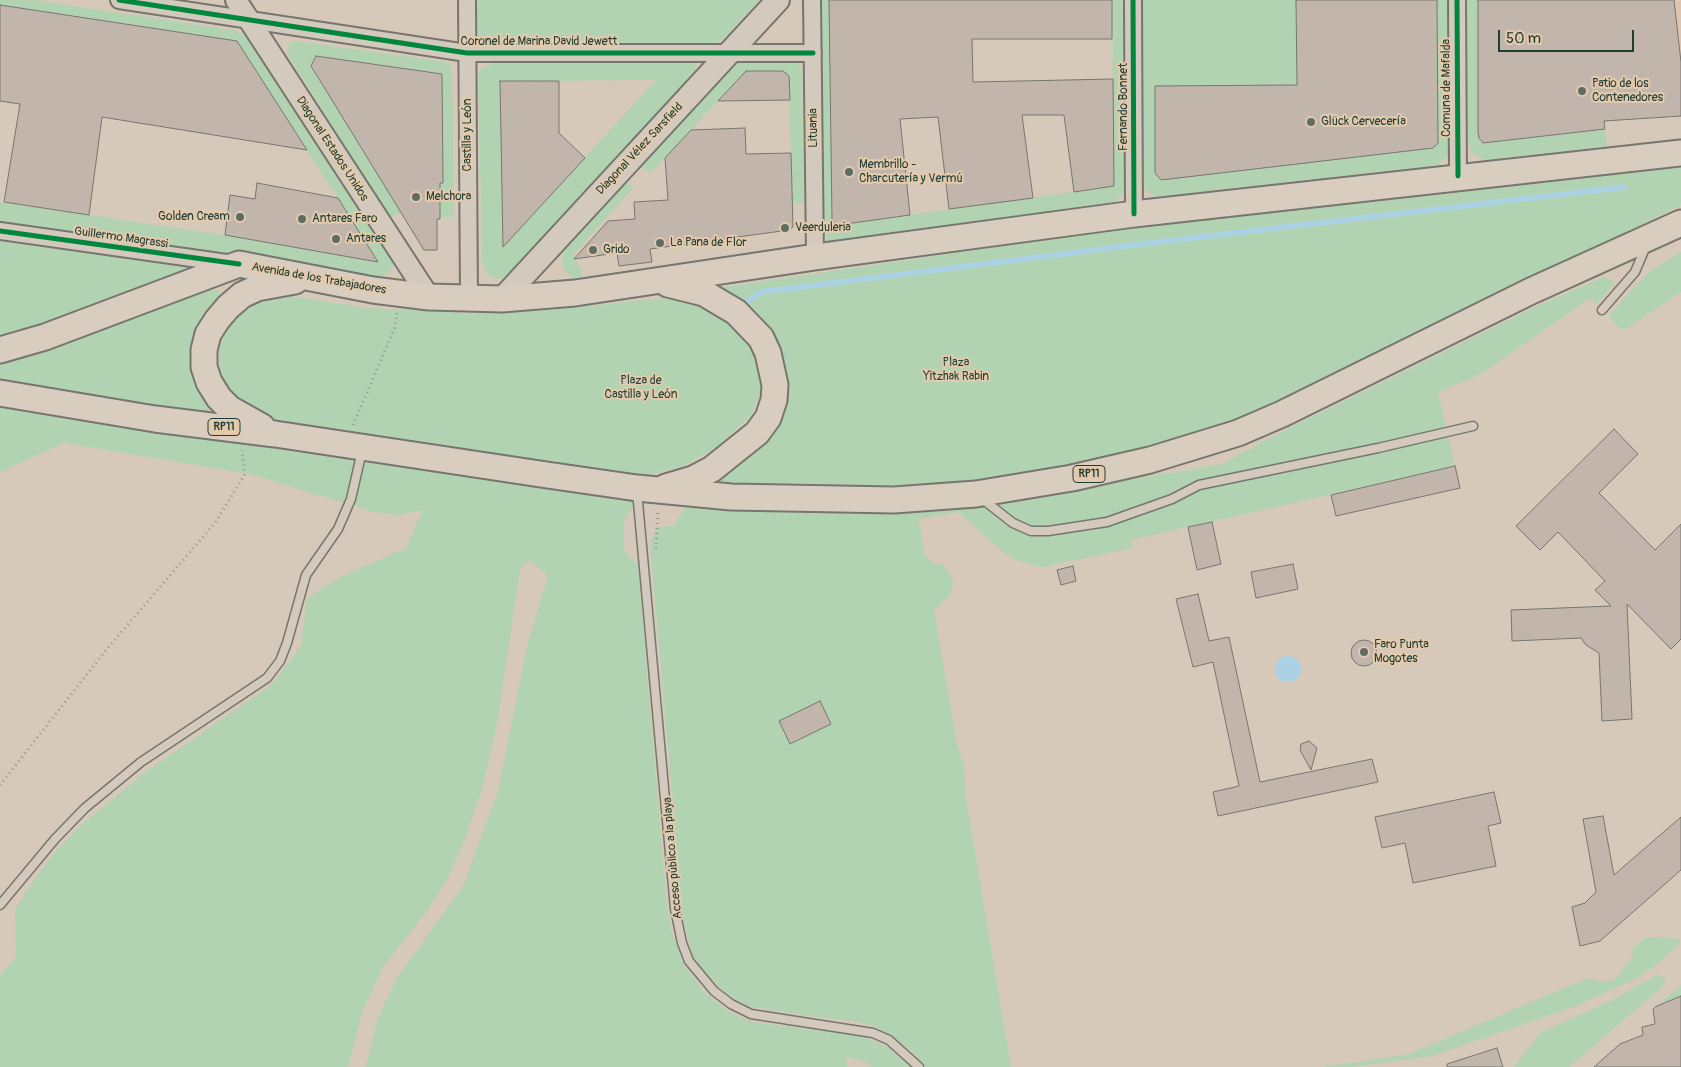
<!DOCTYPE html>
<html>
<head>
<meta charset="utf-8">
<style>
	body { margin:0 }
	#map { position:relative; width:1681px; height:1067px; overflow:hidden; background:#d7c9b9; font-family:Pangolin,sans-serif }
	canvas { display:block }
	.scale { position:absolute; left:1498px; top:30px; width:136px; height:22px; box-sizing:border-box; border:2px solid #1f3d34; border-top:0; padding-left:6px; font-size:15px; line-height:18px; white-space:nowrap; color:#1f3d34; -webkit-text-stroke:4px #e4caac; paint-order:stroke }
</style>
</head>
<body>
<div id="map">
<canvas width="1681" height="1067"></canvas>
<div class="scale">50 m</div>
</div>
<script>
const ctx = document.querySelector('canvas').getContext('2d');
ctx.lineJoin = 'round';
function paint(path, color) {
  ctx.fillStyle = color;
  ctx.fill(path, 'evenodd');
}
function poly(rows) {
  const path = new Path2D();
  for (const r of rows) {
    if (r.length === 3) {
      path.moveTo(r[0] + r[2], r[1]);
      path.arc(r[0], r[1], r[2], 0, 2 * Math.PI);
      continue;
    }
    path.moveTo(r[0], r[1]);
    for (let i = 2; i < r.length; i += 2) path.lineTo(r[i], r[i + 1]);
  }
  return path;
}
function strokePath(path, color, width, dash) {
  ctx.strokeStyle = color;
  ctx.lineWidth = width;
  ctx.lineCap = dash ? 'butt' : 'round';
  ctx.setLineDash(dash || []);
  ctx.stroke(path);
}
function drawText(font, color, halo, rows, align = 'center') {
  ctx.font = font + ' Pangolin,sans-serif';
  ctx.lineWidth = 4;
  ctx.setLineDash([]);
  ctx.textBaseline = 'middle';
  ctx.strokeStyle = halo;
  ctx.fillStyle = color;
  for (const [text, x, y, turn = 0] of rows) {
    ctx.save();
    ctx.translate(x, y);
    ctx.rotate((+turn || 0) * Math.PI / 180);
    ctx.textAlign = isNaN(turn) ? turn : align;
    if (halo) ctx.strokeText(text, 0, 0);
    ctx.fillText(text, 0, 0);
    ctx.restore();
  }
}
paint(poly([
	[1674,0,1681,0,1681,62]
]), '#dfc5b0');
paint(poly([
	[0,0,36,0,238,31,248,35,390,255,393,264,389,272,382,277,376,278,0,222,0,202,251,239,378,261,237,41,0,5],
	[471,0,759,0,723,39,709,45,484,44,474,38],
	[820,0,829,0,832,220,838,225,1114,186,1112,0,1124,0,1125,185,1122,196,1114,202,831,242,828,241,822,231],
	[1143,0,1296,0,1297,85,1155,86,1155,172,1161,180,1438,143,1437,0,1451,0,1449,155,1437,165,1156,197,1153,195,1146,190,1143,181],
	[1467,0,1478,0,1479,138,1483,143,1605,129,1607,146,1484,160,1473,154,1467,139],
	[295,41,446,62,450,65,452,74,454,217,440,217,440,183,443,183,442,74,316,56,311,66,401,212,389,218,287,53,289,43],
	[686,59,694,62,697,71,513,271,500,279,488,275,482,263,478,74,481,69,496,62],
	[656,80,509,240,503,236,500,81],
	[736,60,796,61,802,69,804,204,792,204,789,76,783,71,746,71,650,174,639,163],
	[1681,166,1681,205,1254,414,1206,432,1104,460,965,485,905,490,707,484,786,394,787,379,779,346,771,330,748,305,735,296,717,288,1206,216,1377,202],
	[624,179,634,187,574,254,579,268,581,268,583,278,574,278,566,272,562,263,564,247],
	[0,238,196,266,195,269,0,343],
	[1681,252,1681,292,1623,331,1608,316,1649,272],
	[1603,277,1609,277,1614,284,1596,304,1590,298,1490,368,1475,377,1438,392,1455,466,1131,540,1133,548,1042,567,1016,560,1004,553,959,512,919,519,925,556,933,563,943,564,953,580,951,594,934,610,957,744,964,766,965,792,1011,1067,926,1067,911,1050,879,1028,859,1022,786,1013,749,1006,731,997,704,972,693,955,683,919,650,544,656,527,674,526,685,507,857,511,1091,486,1222,464,1279,433,1535,307],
	[206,290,218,290,220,296,208,307,201,318,196,330,191,359,192,375,198,391,210,410,209,414,0,385,0,363],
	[291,296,369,308,467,313,550,310,654,299,670,298,690,302,722,317,747,342,759,364,762,378,761,391,751,416,717,447,683,466,648,475,629,475,593,471,273,420,257,414,233,397,220,373,218,351,225,333,237,316,260,302],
	[0,403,638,496,624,521,624,550,638,565,667,906,671,931,684,965,703,991,729,1012,742,1018,755,1022,865,1037,887,1047,911,1067,873,1067,860,1060,845,1057,848,1067,366,1067,377,1020,397,978,463,886,498,791,528,642,548,576,530,560,520,568,498,719,483,785,466,836,449,876,427,911,382,968,362,1013,348,1067,0,1067,0,975,16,957,15,911,28,888,55,852,82,824,144,773,271,685,301,646,307,599,318,590,345,575,406,548,423,510,398,515,374,512,249,474,64,443,0,472],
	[1658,937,1680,939,1680,943,1654,967,1639,977,1579,1005,1432,1056,1351,1067,1322,1067,1409,1054,1588,978,1599,981,1611,981,1620,974,1632,957,1633,948,1645,938],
	[1659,974,1666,980,1661,988,1569,1067,1514,1067,1540,1033,1612,1000],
	[1681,985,1681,997,1657,1006]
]), '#b2d3b1');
paint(poly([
	[1288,669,13]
]), '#aad2e4');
strokePath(poly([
	[745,303,761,292,1149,243,1624,187]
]), '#aad2e4', 5.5);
const building = poly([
	[829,0,1112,0,1112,39,972,39,973,82,1113,79,1114,186,1074,192,1064,115,1022,115,1033,198,949,209,938,117,900,119,910,215,838,225,832,220,829,0],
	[1296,0,1437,0,1438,143,1433,148,1161,180,1155,173,1155,86,1297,85,1296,0],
	[1478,0,1674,0,1681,62,1681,116,1604,121,1605,129,1483,143,1479,138,1478,132,1478,0],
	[0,5,237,41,307,150,102,117,89,215,4,202,20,104,0,101,0,5],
	[316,56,442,74,443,183,440,183,440,219,437,219,437,250,424,250,311,66,316,56],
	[746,71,783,71,789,76,790,100,718,101,746,71],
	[500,81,559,81,559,133,585,158,503,247,500,81],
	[745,128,746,154,791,153,793,227,789,230,650,249,652,262,619,266,617,253,574,259,608,221,635,219,634,202,668,200,665,158,691,130,745,128],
	[257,183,338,198,378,262,225,235,230,195,255,199,257,183],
	[1614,429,1638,454,1599,493,1655,550,1681,524,1681,639,1671,649,1627,604,1632,719,1602,721,1599,653,1586,645,1581,638,1512,641,1511,610,1611,606,1595,590,1605,581,1558,532,1540,550,1516,526,1614,429],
	[1455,466,1460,488,1336,516,1331,495,1455,466],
	[1212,522,1221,564,1197,570,1188,527,1212,522],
	[1293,564,1298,589,1256,598,1251,572,1293,564],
	[1073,566,1076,581,1061,585,1057,570,1073,566],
	[1198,594,1209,641,1229,637,1260,782,1372,759,1378,782,1218,816,1213,792,1239,786,1213,662,1193,667,1176,599,1198,594],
	[1364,653,13],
	[820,701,831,724,790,744,779,721,820,701],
	[1309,741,1317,748,1311,770,1300,750,1301,744,1309,741],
	[1494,792,1501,823,1488,826,1496,866,1413,883,1405,843,1382,848,1375,817,1494,792],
	[1603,816,1614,875,1681,817,1681,870,1600,941,1580,946,1572,907,1585,903,1596,892,1583,819,1603,816],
	[1681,996,1681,1067,1594,1067,1620,1044,1643,1035,1642,1027,1655,1024,1653,1009,1657,1006,1681,996],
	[1497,1048,1503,1067,1447,1067,1447,1064,1497,1048]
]);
paint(building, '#c2b5ac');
strokePath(building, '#77766e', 1);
const service = poly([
	[1602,310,1635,272,1646,246],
	[637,491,675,909,682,943,689,961,714,991,731,1004,751,1014,873,1033,889,1040,919,1067],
	[981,498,1013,523,1031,531,1048,531,1107,522,1172,499,1199,485,1378,448,1473,426],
	[0,905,55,839,85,808,141,762,267,678,280,661,287,643,306,575,338,529,351,499,362,451]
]);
const minor = poly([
	[119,0,467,53,813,53],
	[467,0,469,299],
	[812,0,815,257],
	[1133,0,1134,214],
	[1457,0,1458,176],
	[0,231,234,264]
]);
const tertiary = poly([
	[236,0,429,297]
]);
const secondary = poly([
	[502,299,778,0]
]);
const primary = poly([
	[0,350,45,337,239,264,373,290,429,297,502,299,575,293,815,257,1134,214,1681,153],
	[0,393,155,419,275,434,547,475,637,488,731,497,894,500,976,494,1072,478,1150,460,1238,433,1282,414,1531,291,1681,223],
	[262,427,230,409,219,398,209,382,204,367,204,350,208,334,217,320,228,307,242,295,257,288,295,281],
	[666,487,693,479,712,469,757,433,768,418,774,400,775,385,768,353,761,338,736,312,704,293,668,284]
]);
strokePath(service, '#77766e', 11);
strokePath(minor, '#77766e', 20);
strokePath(tertiary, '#77766e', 24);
strokePath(secondary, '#77766e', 26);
strokePath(primary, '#77766e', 29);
strokePath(poly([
	[353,425,395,327,397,313],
	[656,549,658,510],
	[0,785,106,650,215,523,245,474,242,450]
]), '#98958c', 3, [1, 4]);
strokePath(service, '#d3c9bd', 8);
strokePath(minor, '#d3c9bd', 16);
strokePath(tertiary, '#d3c9bd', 20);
strokePath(secondary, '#d3c9bd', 22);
strokePath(primary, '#d9cdc0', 25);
strokePath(poly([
	[119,0,467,53,813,53],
	[1133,0,1134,214],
	[1457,0,1458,176],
	[0,231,239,264]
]), '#00873e', 5);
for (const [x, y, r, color] of [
	[1582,91,5,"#5f6e63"],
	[1311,122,5,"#5f6e63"],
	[849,172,5,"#5f6e63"],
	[416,197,5,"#5f6e63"],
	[240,217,5,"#5f6e63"],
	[302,219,5,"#5f6e63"],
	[785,228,5,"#5f6e63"],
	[336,239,5,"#5f6e63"],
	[660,243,5,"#5f6e63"],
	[593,250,5,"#5f6e63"],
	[1364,652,5,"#5f6e63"]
]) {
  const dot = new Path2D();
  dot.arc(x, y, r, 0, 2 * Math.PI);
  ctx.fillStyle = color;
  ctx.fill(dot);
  strokePath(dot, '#e4caac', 2);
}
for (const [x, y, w] of [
	[224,427,32],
	[1089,474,32]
]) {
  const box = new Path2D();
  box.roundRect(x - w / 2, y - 8.5, w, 17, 4);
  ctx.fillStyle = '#e4caac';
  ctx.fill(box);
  strokePath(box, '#1f3d34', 1);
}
drawText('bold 11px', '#1f3d34', null, [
	["RP11",224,427],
	["RP11",1089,474]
]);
drawText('12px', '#1f3d34', '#e4caac', [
	["Coronel de Marina David Jewett",539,42],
	["Comuna de Mafalda",1447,88,-90],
	["Fernando Bonnet",1124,107,-90],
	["Lituania",814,128,-90],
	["Castilla y León",468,135,-90],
	["Diagonal Estados Unidos",332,149,57],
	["Diagonal Vélez Sarsfield",640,149,-47],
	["Guillermo Magrassi",121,238,8],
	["Avenida de los Trabajadores",319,279,10],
	["Acceso público a la playa",673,858,-95]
]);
drawText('12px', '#1f3d34', '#e4caac', [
	["Patio de los",1592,84],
	["Contenedores",1592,98],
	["Glück Cervecería",1321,122],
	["Membrillo -",859,165],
	["Charcutería y Vermú",859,179],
	["Melchora",426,197],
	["Golden Cream",230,217,"right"],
	["Antares Faro",312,219],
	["Veerduleria",795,228],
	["Antares",346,239],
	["La Pana de Flor",670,243],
	["Grido",603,250],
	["Faro Punta",1374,645],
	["Mogotes",1374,659]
], 'left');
drawText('12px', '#25453a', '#e4caac', [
	["Plaza",956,363],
	["Yitzhak Rabin",956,377],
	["Plaza de",641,381],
	["Castilla y León",641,395]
]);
</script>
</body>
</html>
